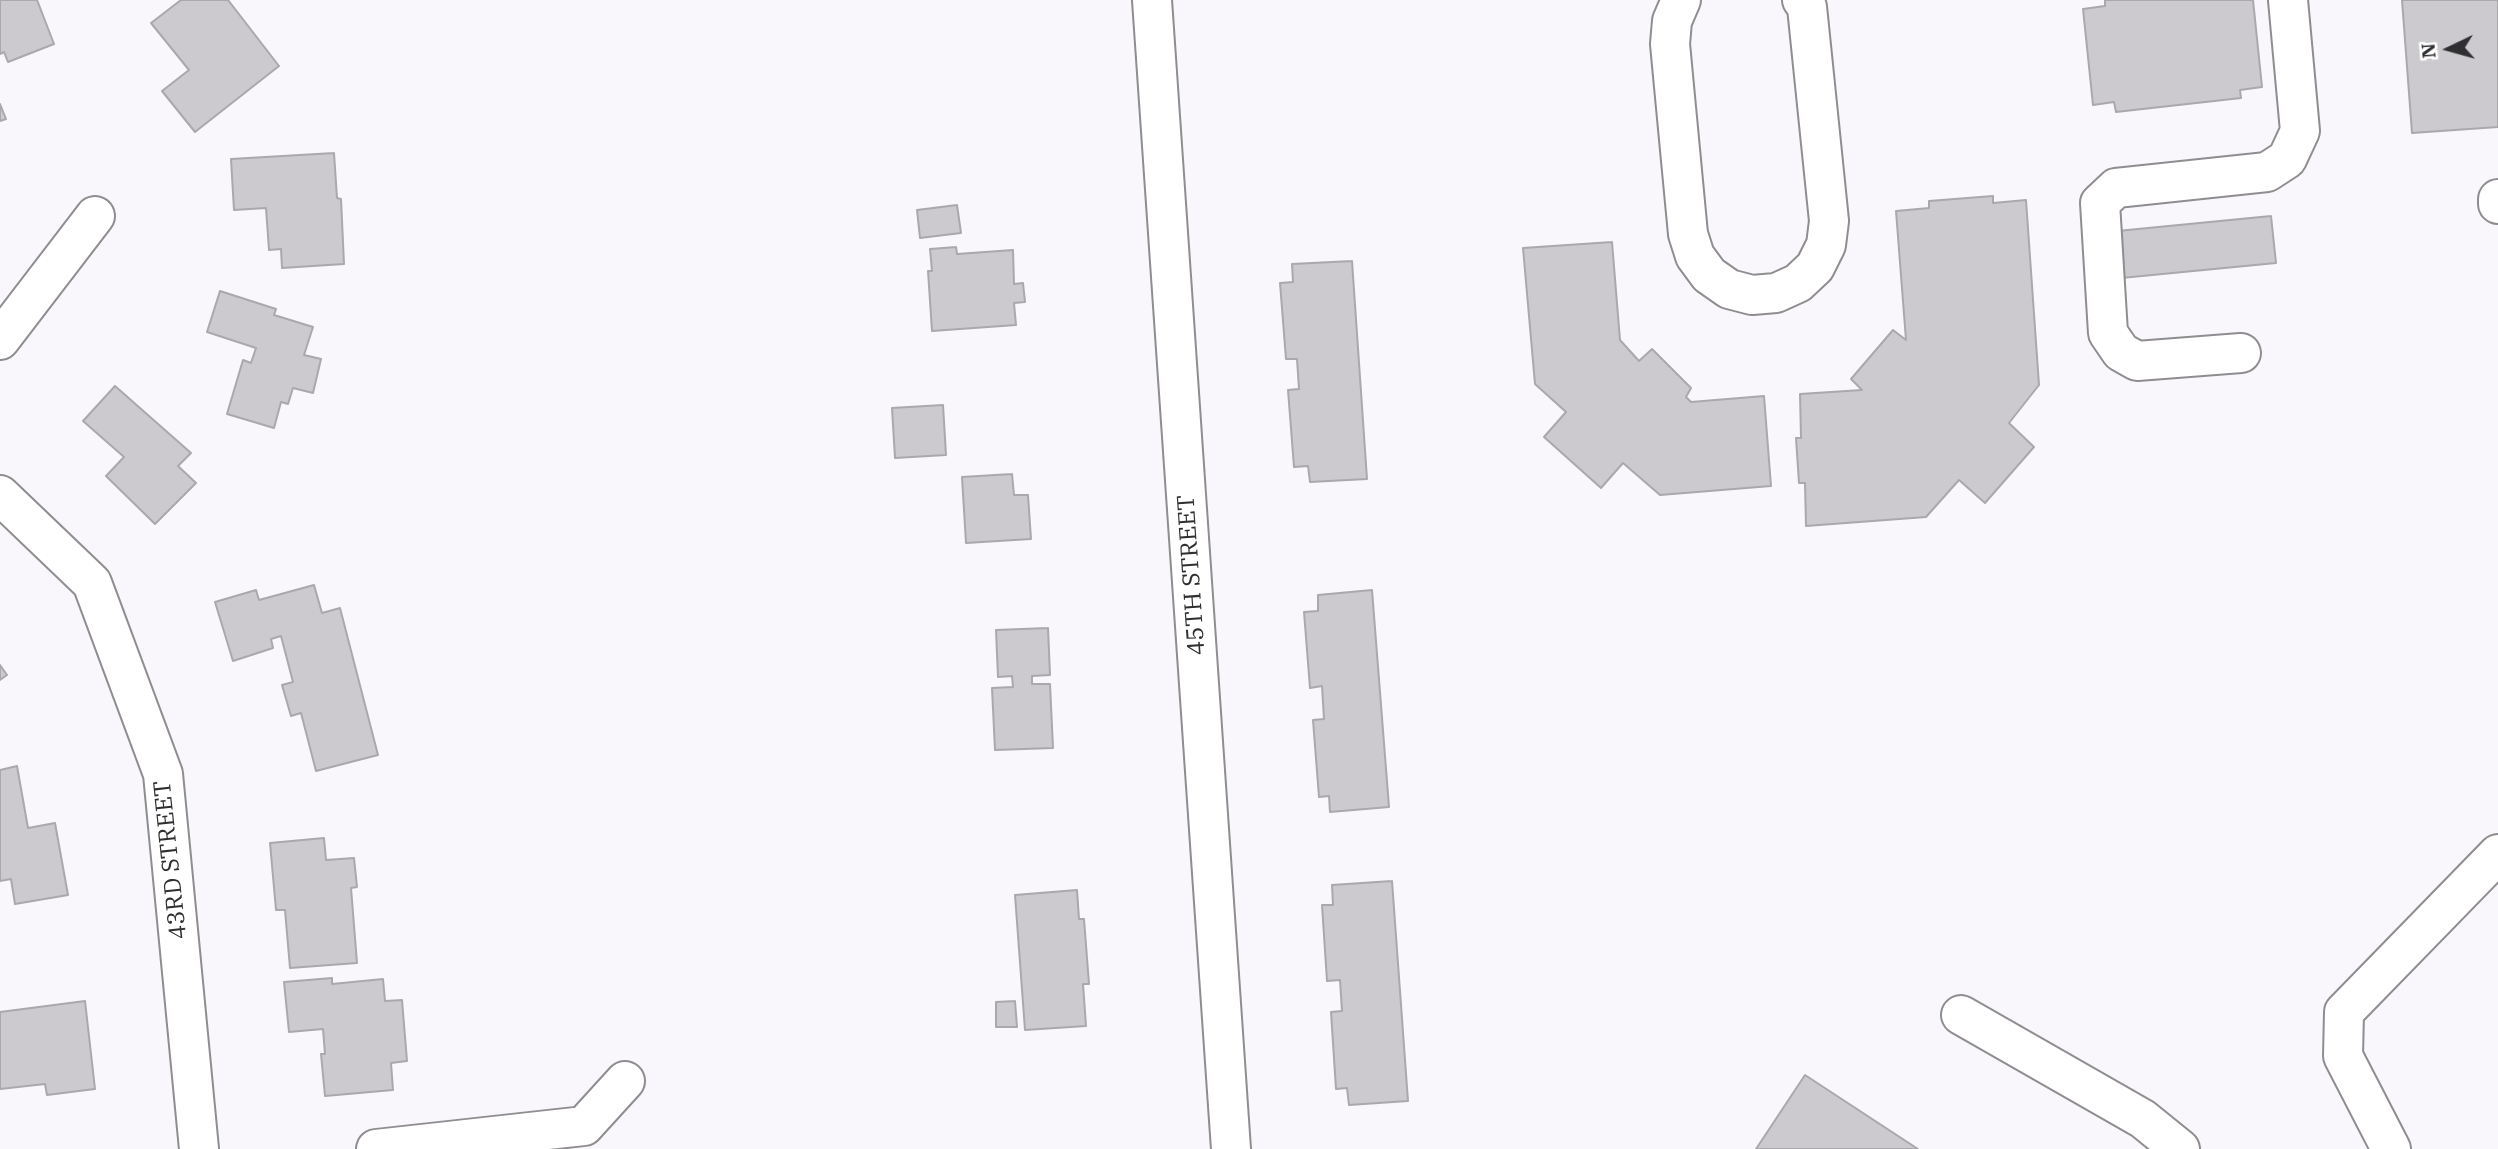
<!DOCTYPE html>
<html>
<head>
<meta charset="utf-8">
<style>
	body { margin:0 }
	#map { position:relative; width:2498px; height:1149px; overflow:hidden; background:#f9f7fb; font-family:"IBM Plex Serif",serif }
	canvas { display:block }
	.north { position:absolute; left:2414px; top:14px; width:70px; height:70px; -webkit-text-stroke:5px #fff; paint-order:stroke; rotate:265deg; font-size:19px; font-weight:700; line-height:28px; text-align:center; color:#2f2e30 }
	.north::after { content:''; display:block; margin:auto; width:24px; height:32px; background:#2f2e30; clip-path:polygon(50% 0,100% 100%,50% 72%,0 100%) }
</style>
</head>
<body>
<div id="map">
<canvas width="2498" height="1149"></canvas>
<div class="north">N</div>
</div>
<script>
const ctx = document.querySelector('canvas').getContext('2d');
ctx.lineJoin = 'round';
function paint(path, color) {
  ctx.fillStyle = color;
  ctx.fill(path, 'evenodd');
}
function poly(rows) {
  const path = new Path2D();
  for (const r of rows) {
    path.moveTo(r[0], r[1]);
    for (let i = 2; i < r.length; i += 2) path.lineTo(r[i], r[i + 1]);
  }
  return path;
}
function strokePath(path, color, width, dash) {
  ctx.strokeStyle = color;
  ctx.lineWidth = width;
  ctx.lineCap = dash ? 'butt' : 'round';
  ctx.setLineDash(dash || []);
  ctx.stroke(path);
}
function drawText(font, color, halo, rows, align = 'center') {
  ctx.font = font + ' "IBM Plex Serif",serif';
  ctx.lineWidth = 5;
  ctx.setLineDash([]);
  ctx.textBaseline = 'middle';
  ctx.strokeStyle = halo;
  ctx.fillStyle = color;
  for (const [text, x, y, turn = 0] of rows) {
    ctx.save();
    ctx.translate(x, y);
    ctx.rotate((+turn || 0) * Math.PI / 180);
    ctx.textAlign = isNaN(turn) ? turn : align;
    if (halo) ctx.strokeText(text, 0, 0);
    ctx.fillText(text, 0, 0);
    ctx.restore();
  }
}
const building = poly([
	[0,0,37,0,54,44,8,62,4,52,0,54,0,0],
	[181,0,228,0,279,66,195,132,162,91,189,70,151,23,181,0],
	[2105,0,2253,0,2262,87,2240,90,2241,98,2116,112,2114,102,2093,105,2083,9,2105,6,2105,0],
	[2402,0,2498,0,2498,127,2412,133,2402,0],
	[0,104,6,119,0,121,0,104],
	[334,153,337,198,341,199,344,264,282,268,281,249,269,250,266,208,234,210,231,159,334,153],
	[1993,196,1993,203,2026,200,2039,385,2009,423,2034,447,1985,503,1959,480,1926,517,1806,526,1805,483,1799,483,1796,438,1801,438,1800,394,1862,390,1851,379,1893,330,1906,340,1896,211,1929,208,1929,201,1993,196],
	[957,205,961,233,920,238,917,210,957,205],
	[2271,216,2276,263,2111,279,2107,232,2271,216],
	[1612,242,1620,340,1639,361,1652,349,1691,388,1686,397,1691,402,1764,396,1771,486,1660,495,1623,463,1601,488,1544,437,1566,412,1535,384,1523,248,1612,242],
	[956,247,957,254,1013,250,1014,284,1023,283,1025,302,1014,303,1016,325,932,331,928,271,932,271,930,249,956,247],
	[1352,261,1367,479,1310,482,1308,466,1294,467,1288,390,1299,389,1297,359,1286,359,1280,283,1293,282,1292,264,1352,261],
	[220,291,276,309,274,315,313,327,304,355,321,359,313,393,293,388,288,404,281,402,274,428,227,414,243,360,251,363,256,348,207,332,220,291],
	[115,386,191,453,178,466,196,483,155,524,106,476,124,457,83,421,115,386],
	[943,405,946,455,895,458,892,408,943,405],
	[1012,474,1014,495,1028,495,1031,539,966,543,962,477,1012,474],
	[314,585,322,613,340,608,378,755,316,771,301,713,291,716,282,685,293,682,281,636,271,639,273,648,233,661,215,602,256,590,259,600,314,585],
	[1372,590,1389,807,1330,812,1329,796,1319,797,1313,720,1324,719,1322,686,1310,688,1304,612,1318,611,1318,595,1372,590],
	[1048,628,1050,675,1032,676,1032,684,1050,684,1053,748,995,750,992,688,1013,687,1012,676,998,677,996,630,1048,628],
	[0,665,7,675,0,680,0,665],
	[17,766,28,828,55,823,68,895,15,904,11,879,0,881,0,770,17,766],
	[324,838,326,860,354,858,357,887,351,888,357,963,290,968,285,910,276,910,270,843,324,838],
	[1392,881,1408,1101,1349,1105,1347,1088,1336,1089,1331,1012,1342,1011,1340,980,1327,981,1322,905,1333,905,1332,885,1392,881],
	[1077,890,1079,919,1084,919,1089,984,1083,984,1086,1026,1025,1030,1015,895,1077,890],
	[332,978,332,984,383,979,385,1001,402,1000,407,1061,391,1063,393,1090,325,1096,321,1054,325,1054,323,1029,289,1032,284,982,332,978],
	[85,1001,95,1089,47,1095,45,1084,0,1089,0,1012,85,1001],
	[1015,1001,1017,1027,996,1027,996,1002,1015,1001],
	[1805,1075,1918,1149,1756,1149,1805,1075]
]);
paint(building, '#cccace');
strokePath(building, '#aaa8ab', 2);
const minor = poly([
	[1152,0,1231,1149],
	[1681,0,1672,21,1670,44,1688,234,1695,256,1709,275,1729,289,1752,295,1776,293,1798,283,1815,267,1826,245,1829,221,1807,7,1802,0],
	[2498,199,2498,204],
	[0,340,95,216],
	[2241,353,2137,361,2121,352,2108,333,2100,203,2116,188,2267,172,2287,159,2300,131,2288,0],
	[0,495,92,583,163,774,199,1149],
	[1961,1015,2143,1119,2180,1149],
	[376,1149,584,1126,625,1081],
	[2391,1149,2343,1056,2344,1012,2498,854]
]);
strokePath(minor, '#8f8d90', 42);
strokePath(minor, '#fff', 38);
drawText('24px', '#2f2e30', '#fff', [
	["45TH STREET",1192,575,-94],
	["43RD STREET",171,860,-96]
]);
</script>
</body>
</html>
